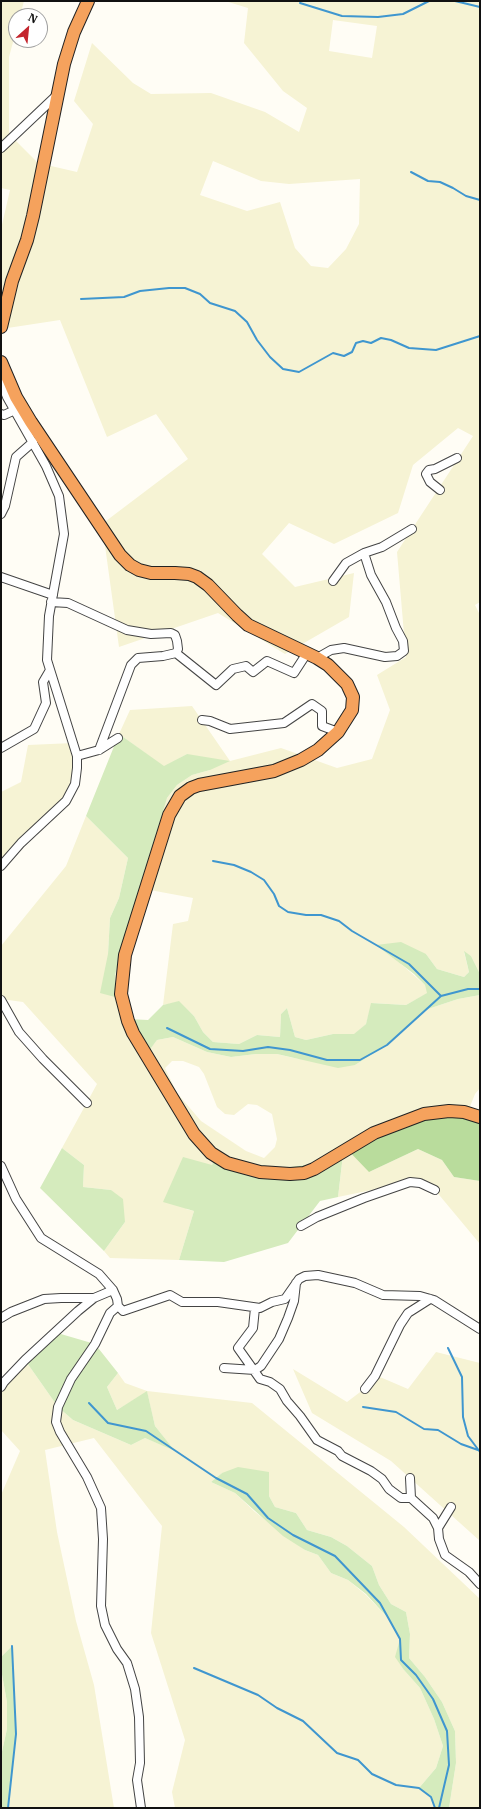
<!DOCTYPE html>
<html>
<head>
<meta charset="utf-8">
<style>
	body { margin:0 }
	#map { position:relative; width:481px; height:1809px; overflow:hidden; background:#fffdf5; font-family:"IBM Plex Serif",serif }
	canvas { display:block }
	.frame { position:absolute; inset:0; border:2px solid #111; pointer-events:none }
	.north { position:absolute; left:8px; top:8px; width:40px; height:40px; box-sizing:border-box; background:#fff; border:1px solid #a0a0a0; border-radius:50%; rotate:27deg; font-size:11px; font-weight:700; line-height:16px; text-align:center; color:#111 }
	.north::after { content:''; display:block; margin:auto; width:14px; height:18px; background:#c4262e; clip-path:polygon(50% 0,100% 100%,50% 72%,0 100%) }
</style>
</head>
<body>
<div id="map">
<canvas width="481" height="1809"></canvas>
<div class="frame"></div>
<div class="north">N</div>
</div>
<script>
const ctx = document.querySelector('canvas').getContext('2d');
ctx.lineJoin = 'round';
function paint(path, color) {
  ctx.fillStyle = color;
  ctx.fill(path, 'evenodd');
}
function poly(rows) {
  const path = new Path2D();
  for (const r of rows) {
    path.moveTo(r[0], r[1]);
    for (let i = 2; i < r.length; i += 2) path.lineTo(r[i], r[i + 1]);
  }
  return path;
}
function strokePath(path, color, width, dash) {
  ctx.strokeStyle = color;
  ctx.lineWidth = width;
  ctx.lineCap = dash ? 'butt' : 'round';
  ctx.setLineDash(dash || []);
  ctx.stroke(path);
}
paint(poly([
	[1,1,24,1,20,16,16,16,16,31,9,57,9,134,38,163,77,172,93,124,74,101,92,43,133,83,151,94,211,93,265,112,299,132,307,108,283,91,244,43,248,8,225,1,480,1,480,602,475,605,480,615,480,974,471,956,464,952,469,972,464,977,437,969,426,954,401,964,425,985,428,993,406,1005,372,1003,366,1024,355,1034,333,1034,306,1040,295,1037,287,1008,281,1014,280,1037,257,1035,239,1044,213,1042,203,1032,194,1016,179,1002,163,1005,173,924,188,921,193,898,150,890,131,949,120,999,148,1051,157,1040,173,1037,207,1052,231,1057,256,1054,277,1054,294,1058,355,1065,387,1045,425,1010,458,999,480,995,480,1088,475,1094,469,1109,369,1172,418,1149,442,1160,454,1177,480,1181,480,1244,435,1190,410,1182,338,1197,344,1147,312,1164,282,1168,245,1163,217,1152,212,1165,186,1209,194,1211,179,1260,110,1258,104,1251,125,1222,111,1190,83,1187,84,1165,62,1148,97,1084,23,1002,1,999,1,946,66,866,86,816,128,858,119,898,110,918,108,954,115,997,115,975,126,932,163,806,167,798,177,785,192,775,210,770,187,754,164,767,119,734,130,710,192,706,230,761,281,748,337,768,372,759,390,710,377,675,406,657,397,552,473,436,458,428,413,465,398,513,334,544,289,523,262,554,295,587,354,573,349,617,285,654,218,613,119,647,102,524,188,459,156,414,107,437,60,320,1,329,1,229,10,190,1,188],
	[333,20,377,26,372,58,329,51],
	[213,161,261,181,289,184,360,179,359,224,346,249,328,268,311,266,295,248,280,202,247,211,200,195],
	[172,1061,183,1061,199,1067,204,1074,217,1107,225,1114,234,1115,248,1104,257,1105,272,1114,277,1139,275,1147,264,1158,246,1151,201,1121,177,1093,165,1068],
	[73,743,77,768,66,801,1,866,1,792,21,782,28,745],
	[436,1352,480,1363,480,1541,391,1461,312,1413,293,1369,347,1402,380,1377,408,1389],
	[25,1360,58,1407,73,1420,131,1445,145,1438,174,1450,155,1426,147,1392,117,1410,107,1387,118,1373,125,1383,147,1391,252,1403,404,1527,480,1599,480,1808,449,1808,456,1763,455,1731,442,1702,425,1677,409,1658,410,1634,406,1612,391,1604,379,1585,372,1566,347,1546,331,1537,307,1530,296,1513,275,1507,269,1496,269,1473,222,1473,211,1482,235,1493,255,1512,305,1550,318,1555,331,1573,348,1580,366,1595,388,1618,400,1639,404,1670,420,1688,434,1719,443,1746,436,1768,419,1788,431,1797,435,1808,175,1808,172,1792,185,1740,151,1633,162,1526,94,1438,45,1450,57,1532,76,1621,94,1685,114,1808,8,1808,16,1734,12,1646,1,1657,1,1495,20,1451,1,1430,1,1387],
	[1,1669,7,1702,7,1729,1,1756]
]), '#f6f3d4');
paint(poly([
	[119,734,164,766,187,754,230,761,210,770,192,775,177,785,167,798,126,932,115,975,115,997,100,993,108,954,110,918,119,898,128,858,86,816],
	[401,942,426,954,437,969,464,977,469,972,464,951,471,956,480,974,480,995,458,999,425,1010,387,1045,355,1065,338,1068,277,1054,256,1054,231,1057,207,1052,173,1037,157,1040,148,1052,128,1019,148,1020,163,1005,179,1001,194,1016,203,1032,213,1042,239,1044,257,1035,280,1037,281,1014,287,1008,295,1037,306,1040,333,1034,354,1034,366,1024,371,1003,406,1005,427,993,425,985,414,974,376,945],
	[344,1146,338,1197,320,1201,288,1243,224,1262,179,1260,194,1211,163,1202,183,1157,212,1165,217,1152,245,1163,282,1168,312,1164],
	[62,1148,84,1165,83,1187,111,1190,123,1199,125,1222,104,1251,40,1188],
	[54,1332,95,1344,118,1373,107,1387,117,1410,147,1391,155,1426,175,1451,145,1438,131,1445,73,1420,58,1407,25,1360],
	[238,1467,269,1472,269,1496,275,1507,296,1513,307,1530,331,1537,347,1546,372,1566,379,1585,391,1604,406,1612,410,1634,409,1658,425,1677,442,1702,455,1731,456,1763,449,1808,435,1808,431,1797,419,1788,436,1768,443,1746,434,1719,420,1688,404,1670,395,1657,400,1639,388,1618,366,1594,348,1580,331,1573,318,1555,305,1550,283,1536,235,1493,211,1482,222,1473],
	[12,1646,16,1734,8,1808,1,1808,1,1756,7,1729,7,1702,1,1669,1,1657]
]), '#d5ebbd');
paint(poly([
	[480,1114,480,1181,454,1177,442,1160,418,1149,369,1172,344,1146,399,1120]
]), '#b9dc9c');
strokePath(poly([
	[455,1,480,7],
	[300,3,342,16,378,17,403,14,429,1],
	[411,172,428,181,440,182,453,188,466,196,480,200],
	[81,299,124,297,140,291,169,288,185,288,200,294,210,303,235,311,247,322,257,340,270,357,283,369,299,372,333,353,344,356,352,352,356,343,363,341,371,343,381,338,391,340,409,348,436,350,480,336],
	[213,861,234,865,251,872,264,880,274,894,279,906,288,912,306,915,321,915,339,921,352,931,409,964,441,996],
	[167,1028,210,1049,243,1051,268,1047,290,1050,327,1060,360,1060,387,1045,441,996,468,989,480,989],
	[448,1348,462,1377,463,1417,468,1436,480,1452],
	[89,1403,108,1423,146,1431,216,1478,247,1494,268,1518,293,1535,335,1556,380,1603,400,1639,401,1660,416,1675,433,1699,447,1731,449,1765,439,1808],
	[363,1407,396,1412,424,1429,438,1430,461,1444,478,1450],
	[194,1668,258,1695,277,1708,303,1721,337,1753,358,1760,372,1774,396,1785,419,1788,431,1797,435,1808],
	[8,1808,16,1734,12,1646]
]), '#3f96cf', 2);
const minor = poly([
	[1,148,57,95],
	[1,414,4,415,15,410],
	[440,490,430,482,426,474,429,470,435,469,457,458],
	[1,514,5,506,16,457,33,442],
	[1,577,53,595],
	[333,581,346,563,364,553,382,547,412,529],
	[51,602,68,603,127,630,151,634,171,633,175,635,177,641,178,649,176,653,163,656,138,658,131,665,99,750],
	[176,653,216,685,233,669,246,666,253,672,267,661,294,673,307,653],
	[317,658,331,650,344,648,385,657,397,656,404,651,403,641,396,628,386,602,371,575,364,553],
	[202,720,210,721,230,729,284,723,312,704,322,711,322,726,338,732],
	[1,748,34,729,46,703,43,682,50,670],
	[77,756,99,750,118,738],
	[1,866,21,843,66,801,75,784,77,768,77,756,47,660,49,616,64,534,59,496,46,466,7,397,2,384,1,370],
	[1,1000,19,1032,43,1059,87,1103],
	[1,1166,16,1199,41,1238,99,1274,113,1290,117,1299,118,1306,123,1311,170,1295,182,1302,218,1302,260,1308,272,1302,285,1299,299,1279,305,1276,318,1275,355,1283,383,1295,420,1296,434,1300,480,1329],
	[301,1226,317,1217,364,1198,410,1182,420,1183,435,1190],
	[118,1306,110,1313,95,1344,71,1379,58,1407,56,1422,60,1432,87,1477,101,1508,103,1539,101,1606,105,1625,117,1649,127,1663,135,1689,139,1717,140,1763,137,1780,141,1808],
	[255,1308,253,1328,238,1348,260,1379,270,1382,280,1389,287,1401,300,1416,317,1440,338,1451,342,1456,371,1471,382,1479,389,1489,401,1498,411,1498],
	[1,1318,11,1312,44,1299,61,1298,94,1298],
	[224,1368,255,1370,261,1366,279,1339,288,1318,294,1301,296,1283],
	[1,1387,4,1382,25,1360,78,1311,94,1298,113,1290],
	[365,1389,375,1376,400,1325,408,1313,430,1299],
	[410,1478,411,1498,433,1518,438,1528],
	[451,1507,438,1528,439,1539,445,1555,469,1572,480,1584]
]);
const highway = poly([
	[1,327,12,281,27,240,33,216,64,64,74,32,88,1],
	[1,362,16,397,31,422,120,555,130,565,139,570,151,573,175,573,189,574,197,577,208,585,237,615,248,625,317,658,328,665,347,684,353,697,352,710,338,732,318,750,301,760,274,771,199,785,191,788,180,796,169,815,125,955,121,994,128,1021,133,1033,194,1134,211,1153,227,1163,260,1172,290,1174,304,1173,314,1169,374,1133,424,1114,449,1111,464,1112,480,1117]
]);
strokePath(minor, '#444', 10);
strokePath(highway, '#222', 14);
strokePath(minor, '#fff', 8);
strokePath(highway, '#f5a25d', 12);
</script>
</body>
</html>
